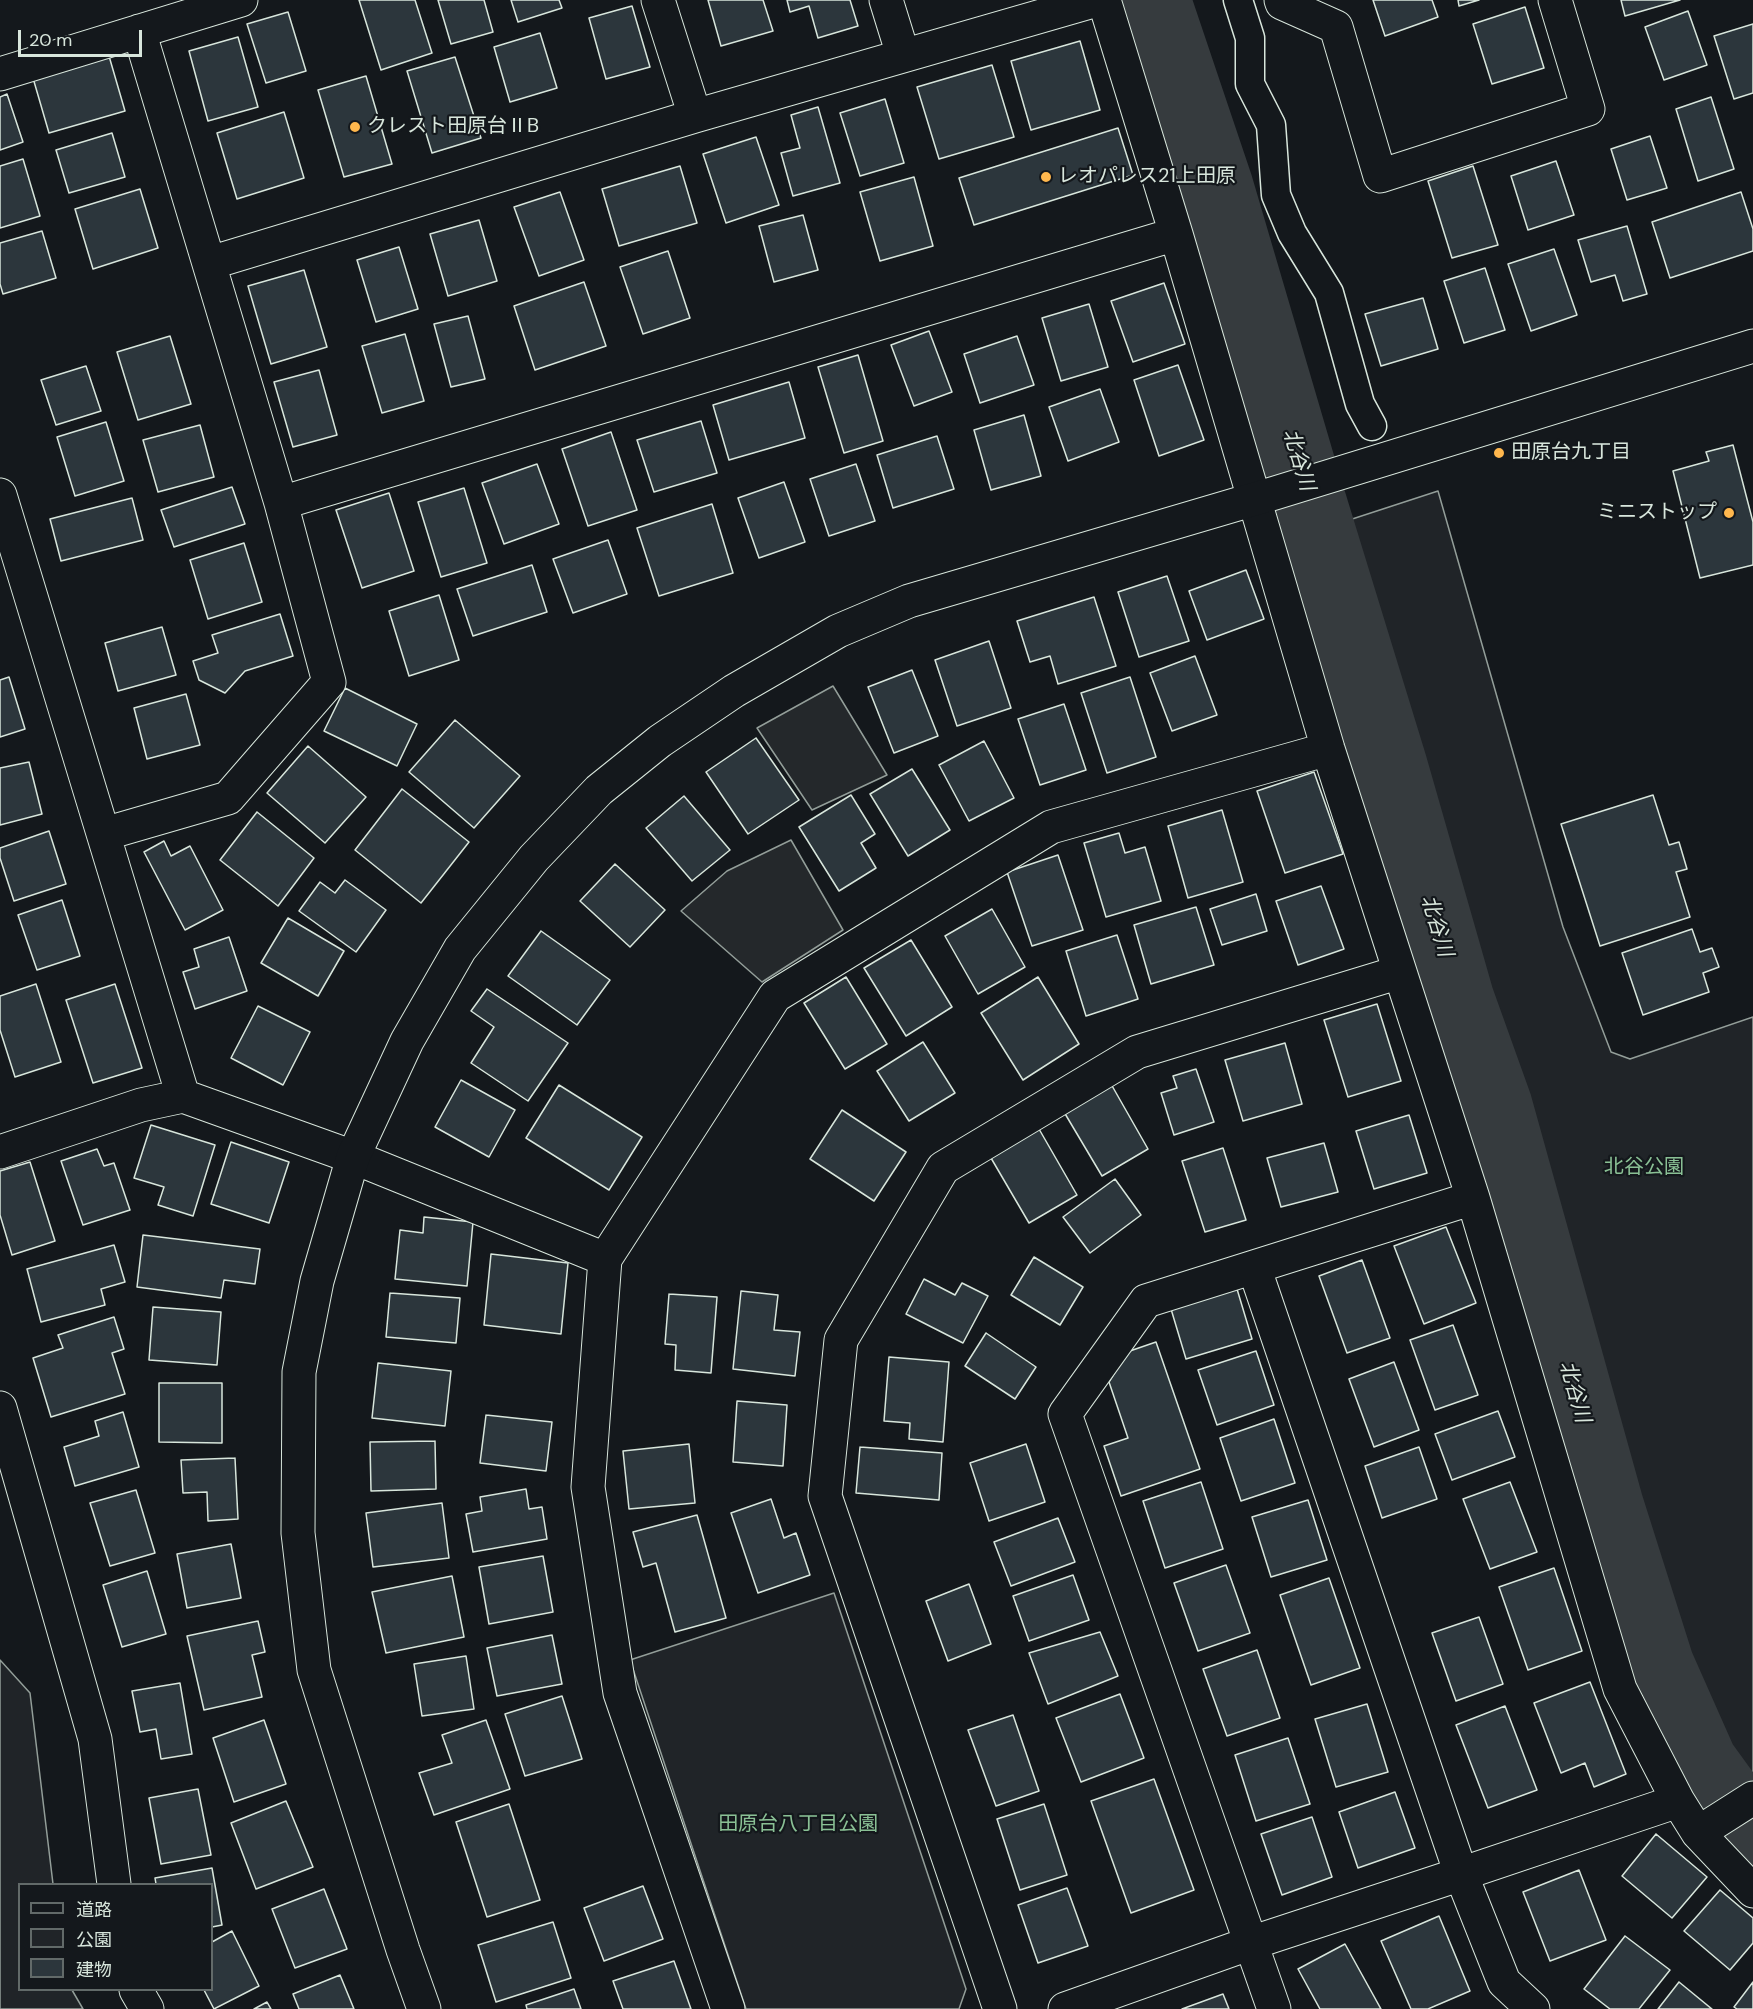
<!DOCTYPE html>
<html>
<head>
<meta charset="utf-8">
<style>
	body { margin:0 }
	#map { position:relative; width:1753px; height:2009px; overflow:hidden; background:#14181c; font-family:"DM Sans","Noto Sans JP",sans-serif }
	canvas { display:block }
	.legend { position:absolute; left:18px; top:1883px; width:195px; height:108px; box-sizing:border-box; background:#14181c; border:2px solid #626a69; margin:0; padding:8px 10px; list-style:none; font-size:18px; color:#d8e6dc }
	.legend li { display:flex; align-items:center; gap:12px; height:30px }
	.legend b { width:30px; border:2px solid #626a69 }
	.scale { position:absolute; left:18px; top:30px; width:124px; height:27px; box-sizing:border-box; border:3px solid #d8e6dc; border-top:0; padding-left:8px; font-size:18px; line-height:21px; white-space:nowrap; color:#d8e6dc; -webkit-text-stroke:4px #14181c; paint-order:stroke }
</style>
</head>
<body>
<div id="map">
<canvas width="1753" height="2009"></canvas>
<ul class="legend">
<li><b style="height:8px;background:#14181c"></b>道路</li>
<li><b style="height:16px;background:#202428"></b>公園</li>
<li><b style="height:16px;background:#2c363c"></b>建物</li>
</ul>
<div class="scale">20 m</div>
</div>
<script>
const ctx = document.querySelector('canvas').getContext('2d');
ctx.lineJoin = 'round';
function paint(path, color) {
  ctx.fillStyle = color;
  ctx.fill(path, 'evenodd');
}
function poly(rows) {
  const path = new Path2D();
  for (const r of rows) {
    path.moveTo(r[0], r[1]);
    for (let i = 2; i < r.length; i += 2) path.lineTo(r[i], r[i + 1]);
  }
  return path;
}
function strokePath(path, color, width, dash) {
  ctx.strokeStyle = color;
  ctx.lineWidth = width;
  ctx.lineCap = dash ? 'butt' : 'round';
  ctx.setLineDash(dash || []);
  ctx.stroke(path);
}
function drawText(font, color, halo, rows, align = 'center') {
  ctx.font = font + ' "DM Sans","Noto Sans JP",sans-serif';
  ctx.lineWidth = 4.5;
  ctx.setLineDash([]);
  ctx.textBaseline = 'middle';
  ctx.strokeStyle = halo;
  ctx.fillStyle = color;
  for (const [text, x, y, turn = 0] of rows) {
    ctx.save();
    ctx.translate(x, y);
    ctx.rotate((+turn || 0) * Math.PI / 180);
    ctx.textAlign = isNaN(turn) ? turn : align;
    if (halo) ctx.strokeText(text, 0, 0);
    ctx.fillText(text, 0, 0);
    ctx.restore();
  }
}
const green = poly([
	[1438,491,1563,927,1611,1052,1630,1059,1753,1017,1753,1795,1719,1747,1679,1670,1653,1576,1619,1469,1513,1105,1474,958,1403,741,1340,523,1438,491],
	[834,1593,966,1989,959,2009,746,2009,630,1660,834,1593],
	[0,1660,30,1693,53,1884,20,1884,20,1990,72,1990,83,2009,0,2009,0,1660]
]);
paint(green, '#202428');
strokePath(green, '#939e99', 1.5);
const parking = poly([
	[833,686,887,775,812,810,757,728,833,686],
	[791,840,843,930,762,982,681,911,727,871,791,840]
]);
paint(parking, '#24282b');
strokePath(parking, '#939e99', 1.5);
strokePath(poly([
	[1153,0,1216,187,1301,476,1390,766,1457,1000,1495,1106,1606,1505,1657,1666,1700,1763,1753,1836]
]), '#363b3e', 75);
const building = poly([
	[359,0,415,0,432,53,381,70,359,0],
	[438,0,484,0,493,32,451,44,438,0],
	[511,0,559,0,562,8,518,22,511,0],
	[708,0,763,0,773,31,721,46,708,0],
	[787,0,850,0,858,26,818,38,809,6,790,12,787,0],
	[1373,0,1432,0,1438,17,1385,36,1373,0],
	[1458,0,1479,0,1459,6,1458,0],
	[1621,0,1680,0,1625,16,1621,0],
	[632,6,650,67,606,79,589,18,632,6],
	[1525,7,1544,68,1492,84,1473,24,1525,7],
	[1688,11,1707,65,1664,80,1645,27,1688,11],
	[288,12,306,71,266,83,247,24,288,12],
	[1753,24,1753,93,1734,99,1714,36,1753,24],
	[540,33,557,88,510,102,494,47,540,33],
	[238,37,258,107,208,121,189,51,238,37],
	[1080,41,1100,110,1031,130,1011,61,1080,41],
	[109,56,125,111,49,133,33,78,109,56],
	[455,57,481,138,432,153,407,71,455,57],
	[992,65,1014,137,939,159,917,87,992,65],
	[366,76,392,164,344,177,318,90,366,76],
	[7,94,23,142,0,150,0,97,7,94],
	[1711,97,1734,169,1698,181,1676,109,1711,97],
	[885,99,904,163,860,176,840,113,885,99],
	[818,107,840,183,793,196,781,153,800,148,791,115,818,107],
	[284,112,304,178,237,199,217,133,284,112],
	[1118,128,1133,175,974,225,959,178,1118,128],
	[112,133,125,177,69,193,56,150,112,133],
	[1650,136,1667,188,1627,200,1611,149,1650,136],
	[756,137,779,205,726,223,703,154,756,137],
	[23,159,40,216,0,228,0,166,23,159],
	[1556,161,1574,215,1528,230,1511,176,1556,161],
	[680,166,697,223,619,246,602,189,680,166],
	[1473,166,1498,245,1452,258,1428,181,1473,166],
	[914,177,933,246,880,261,860,192,914,177],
	[140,189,158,248,93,269,75,209,140,189],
	[560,192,584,260,539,276,514,207,560,192],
	[1741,192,1753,229,1753,251,1670,278,1652,222,1741,192],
	[803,215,818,270,774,282,759,226,803,215],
	[479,220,497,281,448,296,430,234,479,220],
	[1627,226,1647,294,1623,301,1615,275,1591,282,1578,240,1627,226],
	[42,231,56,278,3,294,0,284,0,243,42,231],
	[399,247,418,309,376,322,357,260,399,247],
	[1554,249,1577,315,1531,331,1508,264,1554,249],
	[668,251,690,318,643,334,620,267,668,251],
	[1485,268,1505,330,1464,343,1444,281,1485,268],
	[304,270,327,347,271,364,248,286,304,270],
	[584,282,606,346,535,370,514,306,584,282],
	[1164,283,1185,344,1133,362,1111,301,1164,283],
	[1423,298,1438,349,1381,366,1365,314,1423,298],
	[1089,304,1108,367,1061,381,1042,318,1089,304],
	[468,316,485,379,451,387,434,324,468,316],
	[929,331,952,392,914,406,891,345,929,331],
	[405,334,424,401,382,413,362,346,405,334],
	[170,336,191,404,138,420,117,352,170,336],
	[1017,336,1034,385,980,403,964,354,1017,336],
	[858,355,883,441,844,453,818,367,858,355],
	[1178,365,1204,440,1159,456,1134,380,1178,365],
	[86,366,101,411,56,425,41,380,86,366],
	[319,370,337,435,293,447,274,382,319,370],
	[789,382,805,438,729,460,713,405,789,382],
	[1100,389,1119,442,1068,461,1049,407,1100,389],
	[1024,415,1041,476,991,490,974,430,1024,415],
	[701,421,717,473,654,492,637,440,701,421],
	[106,422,124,481,75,496,57,437,106,422],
	[200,425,214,477,158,492,143,440,200,425],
	[611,432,637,510,588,526,562,449,611,432],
	[937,436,954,489,893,508,877,455,937,436],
	[1733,445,1753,522,1753,565,1700,578,1673,471,1709,461,1706,452,1733,445],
	[537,464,559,524,504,544,482,483,537,464],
	[856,464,875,521,829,536,810,479,856,464],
	[784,482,805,542,759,558,738,498,784,482],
	[232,487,245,524,174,547,161,510,232,487],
	[464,488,487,563,441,577,418,502,464,488],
	[389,493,414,571,362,588,336,510,389,493],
	[132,498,143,540,61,561,50,519,132,498],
	[712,504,733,573,659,596,637,528,712,504],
	[608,540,627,594,573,613,553,559,608,540],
	[244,543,262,602,208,619,190,560,244,543],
	[532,565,547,612,473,636,457,589,532,565],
	[1246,570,1264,619,1207,640,1189,591,1246,570],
	[1167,576,1189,641,1139,657,1118,592,1167,576],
	[439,595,459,660,409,676,389,611,439,595],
	[1094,597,1116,666,1058,684,1050,656,1030,662,1017,621,1094,597],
	[280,614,293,656,245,671,225,693,199,680,193,661,218,653,212,635,280,614],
	[162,627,176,675,118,691,105,643,162,627],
	[989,641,1011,708,957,726,935,660,989,641],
	[1195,656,1217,715,1172,731,1150,673,1195,656],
	[912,670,938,736,894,753,868,687,912,670],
	[9,677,25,729,0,737,0,680,9,677],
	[1130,677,1156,757,1107,773,1081,693,1130,677],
	[345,688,417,724,397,766,324,731,345,688],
	[186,694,200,745,147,759,134,708,186,694],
	[1064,704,1086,770,1040,785,1018,719,1064,704],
	[455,720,520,776,474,828,409,772,455,720],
	[756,738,799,800,748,834,706,772,756,738],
	[984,741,1014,798,969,821,939,765,984,741],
	[308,746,366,797,325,843,267,793,308,746],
	[29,762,42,814,0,825,0,768,29,762],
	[912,769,950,830,908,856,870,794,912,769],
	[1314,772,1343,854,1285,873,1257,791,1314,772],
	[402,789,469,842,421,903,355,850,402,789],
	[851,795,875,834,861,843,876,868,839,891,799,827,851,795],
	[1653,795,1669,845,1679,842,1687,869,1676,872,1690,917,1600,946,1561,824,1653,795],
	[684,796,730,850,692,881,646,828,684,796],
	[1222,810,1243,882,1188,898,1168,826,1222,810],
	[257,812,314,858,278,906,220,860,257,812],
	[49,831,66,884,14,901,0,858,0,848,49,831],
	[1119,833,1125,853,1145,847,1161,901,1106,917,1084,843,1119,833],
	[164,841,171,856,190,846,223,910,185,930,144,852,164,841],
	[1058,855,1083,930,1032,946,1007,872,1058,855],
	[615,864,665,910,630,947,580,901,615,864],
	[345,880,386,910,356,952,299,911,320,882,335,893,345,880],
	[1321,886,1344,949,1298,965,1276,901,1321,886],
	[1256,894,1267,931,1222,945,1210,909,1256,894],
	[62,900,80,956,37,970,18,915,62,900],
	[1196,907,1214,965,1151,984,1134,925,1196,907],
	[992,909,1025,967,978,994,945,936,992,909],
	[288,918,344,951,318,996,261,963,288,918],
	[1692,929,1700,952,1712,948,1719,967,1703,973,1709,992,1643,1015,1622,953,1692,929],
	[541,931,610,980,577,1025,508,976,541,931],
	[1117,935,1138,999,1086,1016,1066,951,1117,935],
	[229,937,247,991,195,1009,183,972,199,967,194,949,229,937],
	[911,940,952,1007,906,1036,864,968,911,940],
	[846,977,887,1044,845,1069,804,1003,846,977],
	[1038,977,1079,1044,1023,1080,981,1013,1038,977],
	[36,984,61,1062,15,1077,0,1030,0,996,36,984],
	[115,984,142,1068,93,1083,66,1000,115,984],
	[487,989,568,1043,528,1101,471,1063,494,1027,471,1011,487,989],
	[1377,1004,1401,1081,1348,1097,1324,1020,1377,1004],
	[258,1006,310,1032,283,1085,231,1058,258,1006],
	[923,1042,955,1093,909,1121,877,1071,923,1042],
	[1285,1043,1302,1104,1243,1121,1225,1060,1285,1043],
	[1196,1069,1214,1122,1174,1135,1161,1093,1177,1088,1173,1076,1196,1069],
	[461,1080,515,1110,489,1157,435,1127,461,1080],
	[1111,1084,1148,1149,1102,1176,1064,1112,1111,1084],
	[559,1085,642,1137,609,1190,526,1138,559,1085],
	[842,1110,906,1152,874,1201,810,1159,842,1110],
	[1409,1115,1427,1173,1374,1189,1356,1131,1409,1115],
	[151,1125,215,1145,193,1216,158,1205,164,1187,134,1178,151,1125],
	[1039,1129,1077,1195,1029,1223,991,1158,1039,1129],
	[231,1142,289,1162,269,1223,211,1204,231,1142],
	[1324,1143,1338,1192,1281,1207,1267,1158,1324,1143],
	[1223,1148,1246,1220,1205,1232,1182,1161,1223,1148],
	[97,1149,104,1166,114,1163,130,1210,83,1225,61,1161,97,1149],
	[30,1162,55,1241,12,1255,0,1215,0,1171,30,1162],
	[1115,1179,1141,1215,1090,1253,1063,1217,1115,1179],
	[424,1217,473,1222,467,1286,395,1279,400,1230,423,1233,424,1217],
	[1446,1227,1476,1303,1424,1324,1394,1246,1446,1227],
	[143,1235,260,1249,255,1284,224,1280,221,1298,137,1287,143,1235],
	[114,1245,125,1282,101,1289,105,1305,41,1322,27,1269,114,1245],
	[491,1254,568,1263,561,1334,484,1325,491,1254],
	[1034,1257,1083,1287,1060,1325,1011,1295,1034,1257],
	[1362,1260,1390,1338,1347,1353,1319,1276,1362,1260],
	[924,1279,955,1295,962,1283,988,1296,963,1343,906,1314,924,1279],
	[1237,1289,1252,1339,1186,1359,1171,1309,1237,1289],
	[741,1291,778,1295,774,1330,800,1332,795,1376,733,1369,741,1291],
	[390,1293,460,1298,456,1343,386,1337,390,1293],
	[669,1294,717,1297,711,1373,675,1370,676,1345,665,1344,669,1294],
	[153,1307,221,1312,217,1365,149,1360,153,1307],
	[114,1317,124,1349,112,1353,125,1394,51,1417,33,1358,63,1348,58,1335,114,1317],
	[1453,1325,1478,1395,1435,1410,1410,1340,1453,1325],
	[986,1333,1036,1367,1015,1399,965,1366,986,1333],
	[1156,1342,1200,1469,1121,1496,1104,1446,1128,1438,1109,1382,1127,1352,1156,1342],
	[1256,1351,1274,1405,1217,1425,1198,1370,1256,1351],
	[889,1357,949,1362,943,1442,909,1439,910,1423,884,1421,889,1357],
	[1394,1362,1419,1430,1374,1447,1349,1379,1394,1362],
	[378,1363,451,1371,445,1426,372,1418,378,1363],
	[159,1383,222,1383,222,1443,159,1442,159,1383],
	[737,1401,787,1405,783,1466,733,1462,737,1401],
	[1498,1411,1515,1457,1452,1480,1435,1434,1498,1411],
	[123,1412,139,1467,75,1486,64,1447,99,1436,95,1421,123,1412],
	[486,1415,552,1422,546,1471,480,1463,486,1415],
	[1274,1419,1295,1483,1241,1501,1220,1438,1274,1419],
	[435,1441,436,1489,371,1491,370,1442,435,1441],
	[689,1444,695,1503,629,1509,623,1451,689,1444],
	[1026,1444,1045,1502,989,1521,970,1463,1026,1444],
	[860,1447,942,1453,939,1500,856,1493,860,1447],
	[1419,1447,1437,1499,1382,1518,1365,1466,1419,1447],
	[235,1458,238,1519,208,1521,207,1492,183,1493,181,1460,235,1458],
	[1201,1482,1223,1549,1165,1568,1143,1501,1201,1482],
	[1510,1482,1537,1552,1490,1569,1463,1499,1510,1482],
	[526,1489,529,1509,542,1507,547,1539,473,1552,466,1514,482,1511,480,1497,526,1489],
	[136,1490,155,1553,110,1566,90,1503,136,1490],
	[771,1499,784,1538,796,1533,810,1575,758,1593,731,1513,771,1499],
	[1308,1500,1327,1560,1271,1577,1252,1517,1308,1500],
	[442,1503,449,1558,373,1567,366,1513,442,1503],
	[697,1515,726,1618,675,1632,656,1563,643,1567,633,1532,697,1515],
	[1058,1518,1075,1562,1011,1586,994,1542,1058,1518],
	[231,1544,241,1598,187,1608,177,1554,231,1544],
	[543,1556,553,1612,489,1624,479,1567,543,1556],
	[1226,1565,1250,1633,1198,1651,1174,1583,1226,1565],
	[1554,1568,1582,1651,1528,1670,1499,1587,1554,1568],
	[147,1571,166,1634,122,1647,103,1585,147,1571],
	[1073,1575,1089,1620,1029,1641,1013,1596,1073,1575],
	[452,1576,464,1637,386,1653,372,1592,452,1576],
	[1329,1578,1360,1668,1311,1685,1280,1595,1329,1578],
	[969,1584,991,1644,948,1661,926,1601,969,1584],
	[1479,1617,1503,1684,1456,1701,1432,1633,1479,1617],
	[258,1621,265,1652,252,1655,262,1697,204,1710,187,1636,258,1621],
	[1100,1632,1118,1676,1048,1704,1029,1653,1100,1632],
	[552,1635,562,1684,497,1696,487,1648,552,1635],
	[1257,1650,1280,1718,1227,1736,1203,1669,1257,1650],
	[466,1656,474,1709,422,1716,414,1664,466,1656],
	[1590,1682,1626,1774,1594,1787,1585,1763,1561,1773,1534,1703,1590,1682],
	[180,1683,192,1754,161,1759,156,1729,140,1732,132,1691,180,1683],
	[1120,1694,1144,1758,1081,1782,1056,1718,1120,1694],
	[562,1696,582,1759,525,1776,505,1714,562,1696],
	[1367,1704,1388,1772,1336,1787,1315,1719,1367,1704],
	[1505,1706,1537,1790,1488,1808,1456,1725,1505,1706],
	[1013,1715,1039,1791,996,1806,968,1730,1013,1715],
	[264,1720,286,1784,234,1802,213,1738,264,1720],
	[486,1720,510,1789,434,1815,419,1773,452,1763,442,1735,486,1720],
	[1288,1738,1310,1804,1256,1821,1235,1755,1288,1738],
	[1154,1779,1194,1890,1131,1913,1091,1801,1154,1779],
	[198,1789,211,1855,161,1864,149,1798,198,1789],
	[1395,1792,1415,1848,1358,1868,1339,1812,1395,1792],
	[286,1801,313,1867,256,1889,231,1823,286,1801],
	[509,1804,540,1900,487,1917,456,1822,509,1804],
	[1044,1804,1067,1875,1020,1890,997,1819,1044,1804],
	[1312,1817,1332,1877,1282,1895,1261,1834,1312,1817],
	[1656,1834,1707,1877,1672,1918,1622,1876,1656,1834],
	[212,1868,222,1925,212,1927,212,1884,156,1884,155,1878,212,1868],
	[1579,1870,1606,1940,1550,1961,1523,1892,1579,1870],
	[643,1886,663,1939,604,1961,584,1908,643,1886],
	[1067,1888,1088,1946,1038,1963,1018,1905,1067,1888],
	[324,1889,347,1949,295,1968,272,1909,324,1889],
	[1720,1890,1753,1918,1753,1943,1730,1970,1684,1931,1720,1890],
	[1439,1916,1470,1991,1428,2009,1411,2009,1381,1941,1439,1916],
	[553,1922,571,1978,496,2002,478,1945,553,1922],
	[232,1931,259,1986,214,2009,204,1990,212,1990,212,1942,232,1931],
	[1625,1936,1670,1970,1639,2009,1610,2009,1584,1989,1625,1936],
	[1345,1944,1381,2009,1320,2009,1298,1969,1345,1944],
	[674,1961,691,2009,623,2009,613,1981,674,1961],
	[340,1975,354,2009,299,2009,293,1994,340,1975],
	[1679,1982,1712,2009,1658,2009,1679,1982],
	[1753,1982,1753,2009,1737,2009,1734,2007,1753,1982],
	[574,1989,581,2009,527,2009,526,2005,574,1989],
	[1223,1994,1229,2009,1182,2009,1223,1994],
	[267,2002,271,2009,254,2009,267,2002]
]);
paint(building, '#2c363c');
strokePath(building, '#d8e6dc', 1.5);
const pedestrian = poly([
	[1238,0,1250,38,1250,84,1271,125,1276,195,1292,233,1329,293,1360,404,1372,426]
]);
const minor = poly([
	[658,0,695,116],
	[886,0,903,55],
	[1104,0,1176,234,1328,749,1473,1198,1620,1689,1678,1801,1698,1833,1753,1891],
	[1281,0,1282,3,1336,27,1380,176,1588,109,1555,0],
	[0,74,241,0],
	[210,263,695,116,1097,0],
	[0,495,183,1096,353,1157,605,1259],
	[281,503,1176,234],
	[104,834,228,798,329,682,281,503,139,31],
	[0,1152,141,1105,183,1096],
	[1254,1267,1461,1874,1504,1982,1533,2009],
	[0,1408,95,1739,114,1884],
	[1698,1833,1753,1798],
	[136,1990,147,2009],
	[728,2009,620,1693,588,1487,605,1259,775,996,1051,827,1328,749],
	[1000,2009,825,1496,841,1340,943,1168,1137,1052,1400,972],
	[1065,2009,1251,1943,1461,1874,1678,1801],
	[1274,2009,1065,1414,1146,1301,1473,1198]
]);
const tertiary = poly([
	[424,2009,403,1950,314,1670,298,1533,299,1372,317,1281,353,1157,407,1041,460,949,534,858,599,790,660,741,734,691,838,631,909,601,1275,493,1753,346]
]);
strokePath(pedestrian, '#d8e6dc', 31);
strokePath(minor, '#d8e6dc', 35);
strokePath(tertiary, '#d8e6dc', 35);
strokePath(pedestrian, '#14181c', 28);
strokePath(minor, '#14181c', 33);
strokePath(tertiary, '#14181c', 33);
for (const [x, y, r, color] of [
	[355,127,6,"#ffb74d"],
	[1046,177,6,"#ffb74d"],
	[1499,453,6,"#ffb74d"],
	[1729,513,6,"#ffb74d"]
]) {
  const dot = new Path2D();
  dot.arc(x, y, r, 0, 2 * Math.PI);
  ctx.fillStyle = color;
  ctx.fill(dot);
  strokePath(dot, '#14181c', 2);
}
drawText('20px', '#d8e6dc', '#14181c', [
	["クレスト田原台ⅡB",367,127],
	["レオパレス21上田原",1058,177],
	["田原台九丁目",1511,453],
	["ミニストップ",1717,513,"right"]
], 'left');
drawText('20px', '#8ac095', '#14181c', [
	["北谷公園",1644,1168],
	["田原台八丁目公園",798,1825]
]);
drawText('italic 21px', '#d8e6dc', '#14181c', [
	["北谷川",1298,460,73],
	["北谷川",1436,926,73],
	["北谷川",1574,1392,74]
]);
</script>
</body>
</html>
